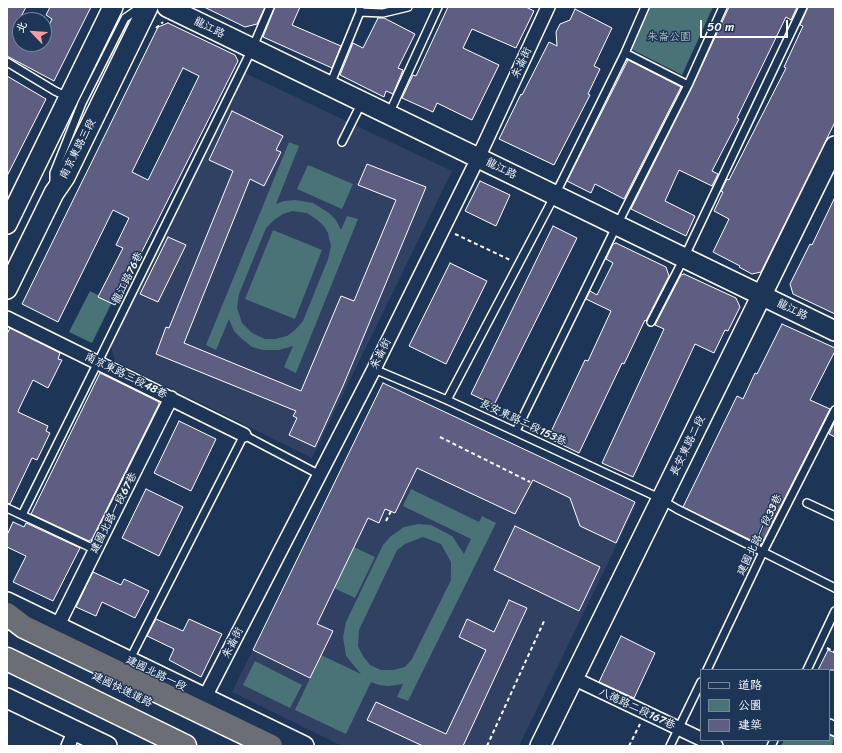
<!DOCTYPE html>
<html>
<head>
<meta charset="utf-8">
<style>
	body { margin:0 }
	#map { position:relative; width:842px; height:753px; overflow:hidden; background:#1d3557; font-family:Sriracha,"LXGW WenKai TC",sans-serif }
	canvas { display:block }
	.frame { position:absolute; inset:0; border:8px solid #fff; pointer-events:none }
	.legend { position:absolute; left:700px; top:669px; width:130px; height:72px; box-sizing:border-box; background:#1d3557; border:1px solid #77869a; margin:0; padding:5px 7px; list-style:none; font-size:12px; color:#fff }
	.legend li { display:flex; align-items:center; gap:8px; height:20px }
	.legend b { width:20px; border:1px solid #77869a }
	.north { position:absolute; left:12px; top:12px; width:40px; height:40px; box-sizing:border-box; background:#1d3557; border:1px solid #77869a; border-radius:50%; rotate:295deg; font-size:11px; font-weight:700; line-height:16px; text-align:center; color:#fff }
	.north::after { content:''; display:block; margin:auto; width:14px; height:18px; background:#ff9aa2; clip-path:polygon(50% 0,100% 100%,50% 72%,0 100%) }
	.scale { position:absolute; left:700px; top:20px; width:88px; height:18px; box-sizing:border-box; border:2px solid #fff; border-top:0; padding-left:5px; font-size:12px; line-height:14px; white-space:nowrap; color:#fff; -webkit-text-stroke:3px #1d3557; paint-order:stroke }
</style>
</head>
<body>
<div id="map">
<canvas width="842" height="753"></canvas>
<div class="frame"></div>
<ul class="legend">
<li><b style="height:5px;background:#1d3557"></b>道路</li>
<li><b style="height:11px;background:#4a7378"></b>公園</li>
<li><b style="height:11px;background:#5d5e81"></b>建築</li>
</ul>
<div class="north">北</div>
<div class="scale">50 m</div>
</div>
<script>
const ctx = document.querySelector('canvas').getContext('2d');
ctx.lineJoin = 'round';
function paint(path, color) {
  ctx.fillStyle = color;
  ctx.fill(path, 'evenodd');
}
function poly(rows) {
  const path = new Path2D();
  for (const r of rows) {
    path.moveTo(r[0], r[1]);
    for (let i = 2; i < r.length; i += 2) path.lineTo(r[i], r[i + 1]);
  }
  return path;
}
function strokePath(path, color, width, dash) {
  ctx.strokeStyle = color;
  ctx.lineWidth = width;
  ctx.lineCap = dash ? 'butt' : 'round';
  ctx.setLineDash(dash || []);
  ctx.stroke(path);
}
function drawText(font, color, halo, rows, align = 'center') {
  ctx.font = font + ' Sriracha,"LXGW WenKai TC",sans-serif';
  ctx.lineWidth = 3;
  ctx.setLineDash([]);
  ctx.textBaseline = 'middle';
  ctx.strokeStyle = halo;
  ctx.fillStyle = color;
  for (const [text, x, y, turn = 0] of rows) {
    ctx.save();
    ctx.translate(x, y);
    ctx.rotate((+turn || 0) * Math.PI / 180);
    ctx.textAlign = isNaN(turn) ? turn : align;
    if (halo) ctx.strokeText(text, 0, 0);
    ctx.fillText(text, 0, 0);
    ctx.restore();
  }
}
paint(poly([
	[245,73,452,171,312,458,115,361,111,347],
	[383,383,637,503,519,746,342,746,232,692]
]), '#304164');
paint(poly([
	[650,7,713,7,682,75,631,49],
	[289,142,299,146,276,204,284,201,295,200,313,203,329,213,336,220,341,230,347,216,358,219,296,373,284,367,293,346,279,350,263,350,252,347,242,339,234,331,229,319,216,350,206,345],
	[292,211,307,213,316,219,324,226,328,233,331,246,328,259,303,321,295,330,287,336,275,339,265,339,252,333,242,323,237,308,239,294,266,228,274,220,283,214],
	[308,165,353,184,342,209,297,189],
	[273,230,322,250,295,319,245,299],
	[90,291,112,302,92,343,69,332],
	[411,489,479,522,482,516,496,523,408,701,397,697,403,684,389,686,379,685,371,682,346,734,295,710,321,655,361,674,346,656,343,637,346,622,383,545,390,537,404,527,418,524,431,525,452,536,464,554,471,539,403,506],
	[423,537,441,544,451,562,451,580,412,659,405,667,393,670,381,670,370,665,363,656,358,646,359,630,397,550,405,544],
	[354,547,375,557,355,598,334,588],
	[255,661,302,685,290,708,243,685],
	[829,732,835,735,832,746,781,746,784,740,829,740]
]), '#4a7378');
const building = poly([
	[7,7,26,7,14,30,20,33,20,44,44,44,44,35,52,19,46,15,50,7,91,7,54,81,7,56,7,7],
	[204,7,265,7,257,24,245,27,204,7],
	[275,7,300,7,292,25,341,46,332,68,263,37,275,7],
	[448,7,526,7,534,11,516,48,472,29,463,48,499,65,472,120,437,103,433,112,402,98,413,75,416,76,448,7],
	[729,7,797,7,791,20,786,17,737,118,739,119,712,171,718,174,712,186,679,170,665,201,695,216,686,236,631,209,692,87,729,7],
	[808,7,835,7,835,122,761,272,752,274,739,267,740,266,713,252,729,219,714,211,723,192,721,191,727,179,729,180,786,68,784,67,803,26,800,25,808,7],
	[575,9,612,28,594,66,600,69,588,94,590,95,554,165,499,139,521,94,522,95,549,42,557,46,556,32,560,24,570,20,575,9],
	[378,18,384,18,415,34,398,68,403,70,393,94,386,91,384,97,340,75,353,43,363,48,378,18],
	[168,23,235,55,238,61,115,305,98,297,123,248,116,245,129,218,113,210,58,322,22,304,158,27,168,23],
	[183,68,199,76,148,180,132,172,183,68],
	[628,60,681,87,624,199,595,184,591,193,567,181,628,60],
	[7,76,46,99,7,176,7,76],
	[232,111,283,136,276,150,281,152,264,186,250,179,184,343,301,391,341,296,354,301,396,200,358,185,367,164,426,187,343,386,315,447,289,435,297,418,293,416,296,411,156,354,166,327,169,328,233,171,209,160,232,111],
	[480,181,510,195,496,226,465,211,480,181],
	[835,197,835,314,793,294,790,284,810,244,812,245,835,197],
	[553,226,577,238,494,405,471,394,553,226],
	[168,237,186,245,158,302,140,294,168,237],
	[616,243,666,267,669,276,646,321,645,320,624,364,622,363,579,453,548,438,585,360,588,361,611,311,586,299,590,291,597,295,613,263,606,259,613,244,616,243],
	[450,263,487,281,446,364,409,346,450,263],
	[684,274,736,298,740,307,728,331,725,330,714,353,695,344,633,477,602,463,664,329,655,325,681,275,684,274],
	[782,324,835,348,835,351,810,400,830,409,761,545,683,507,737,396,743,399,755,373,757,374,782,324],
	[10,328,60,353,58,359,62,360,48,388,33,380,19,409,18,412,48,426,46,431,50,433,37,460,32,458,10,504,7,503,7,334,10,328],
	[100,373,159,402,159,404,92,539,89,541,31,514,100,373],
	[383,383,545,459,635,502,616,543,580,526,570,498,533,480,515,514,417,468,395,513,385,509,379,523,368,518,317,624,333,631,310,678,253,650,383,383],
	[179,421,216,439,191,491,154,473,179,421],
	[835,421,835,437,829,434,835,421],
	[146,489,183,507,159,556,122,538,146,489],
	[13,522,24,527,26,523,80,548,53,601,13,582,26,556,7,547,7,535,13,522],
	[515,526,600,567,579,611,494,570,515,526],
	[93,572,121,585,124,579,149,591,135,618,102,602,96,616,76,607,93,572],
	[509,600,527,608,463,746,423,746,367,720,376,702,446,734,486,650,459,637,467,619,494,632,509,600],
	[156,619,183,631,189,619,222,634,201,677,169,660,174,649,147,636,156,619],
	[621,636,655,653,634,698,599,682,621,636],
	[828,650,835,653,835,670,818,670,828,650]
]);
paint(building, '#5d5e81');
strokePath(building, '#fff', 1);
const lane = poly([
	[360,12,383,13,408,7],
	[625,53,688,85],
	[7,62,55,91,68,97],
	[330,85,360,12,360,7],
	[389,114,438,7],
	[342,142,362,102],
	[54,185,54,173,82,103,125,18,141,7],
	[651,322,684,258,803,7],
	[374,369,447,400,655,496,677,509,835,588],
	[447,400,555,195,625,53,645,7],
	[516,431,617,225,688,85,723,7],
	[807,503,835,516],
	[7,508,96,550],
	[22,515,98,362,252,49,270,7],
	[129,661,244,435,320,475],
	[707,670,763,552,835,410],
	[807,670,835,611],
	[670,746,701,682],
	[771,746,774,740]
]);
const street = poly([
	[7,318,244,435],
	[57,627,171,398],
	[573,678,701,739],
	[205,697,374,369,478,158,548,7],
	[829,726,835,729],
	[703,740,716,746],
	[68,746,75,730]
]);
const secondary = poly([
	[167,7,835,331],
	[7,224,113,7],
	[7,289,54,193,65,177,148,7],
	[7,602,304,746],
	[7,698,107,746],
	[540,746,835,146]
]);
const highway = poly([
	[7,614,24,627,271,746],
	[7,659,185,746]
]);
strokePath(lane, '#fff', 10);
strokePath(street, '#fff', 16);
strokePath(secondary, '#fff', 22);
strokePath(highway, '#fff', 25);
strokePath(poly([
	[156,28,163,22],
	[455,234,510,260],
	[440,437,530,482],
	[386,521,391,511],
	[827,648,835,652],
	[487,746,545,619],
	[629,746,640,724]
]), '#fff', 2, [4, 3]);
strokePath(lane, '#1d3557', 7);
strokePath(street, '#1d3557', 13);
strokePath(secondary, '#1d3557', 19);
strokePath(highway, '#6b6f75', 22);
drawText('11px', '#fff', '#1d3557', [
	["龍江路",209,28,26],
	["朱崙街",522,63,-65],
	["南京東路三段",78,149,-63],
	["龍江路",501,169,26],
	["龍江路76巷",128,278,-64],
	["龍江路",792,310,26],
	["朱崙街",381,354,-64],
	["南京東路三段48巷",126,376,26],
	["長安東路二段153巷",523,423,25],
	["長安東路二段",688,446,-64],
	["建國北路一段67巷",114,513,-63],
	["建國北路一段33巷",760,535,-64],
	["朱崙街",233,643,-63],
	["建國北路一段",156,674,26],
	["建國快速道路",122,690,26],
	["八德路二段167巷",637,709,25]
]);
drawText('11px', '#aec0c2', '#1d3557', [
	["朱崙公園",669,37]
]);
</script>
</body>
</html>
